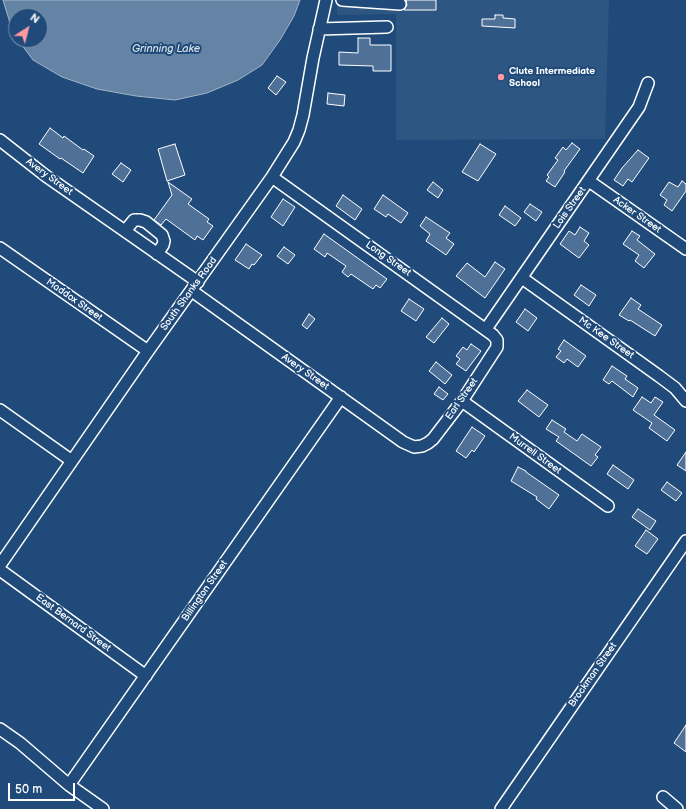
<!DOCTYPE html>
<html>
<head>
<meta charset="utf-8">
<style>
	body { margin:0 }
	#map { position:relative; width:686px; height:809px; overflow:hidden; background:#1f4a7a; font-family:"Balsamiq Sans",sans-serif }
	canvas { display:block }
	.north { position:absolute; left:8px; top:8px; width:40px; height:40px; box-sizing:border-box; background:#1f4a7a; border:1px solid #7992af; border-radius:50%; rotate:36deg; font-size:11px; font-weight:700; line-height:16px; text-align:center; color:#fff }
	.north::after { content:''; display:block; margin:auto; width:14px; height:18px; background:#ff9aa2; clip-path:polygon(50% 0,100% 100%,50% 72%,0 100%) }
	.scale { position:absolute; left:8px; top:783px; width:67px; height:18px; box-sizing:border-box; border:2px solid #fff; border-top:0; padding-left:5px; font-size:12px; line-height:14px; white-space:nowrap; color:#fff; -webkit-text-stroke:3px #1f4a7a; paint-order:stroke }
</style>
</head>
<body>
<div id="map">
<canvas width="686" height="809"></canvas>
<div class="north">N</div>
<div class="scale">50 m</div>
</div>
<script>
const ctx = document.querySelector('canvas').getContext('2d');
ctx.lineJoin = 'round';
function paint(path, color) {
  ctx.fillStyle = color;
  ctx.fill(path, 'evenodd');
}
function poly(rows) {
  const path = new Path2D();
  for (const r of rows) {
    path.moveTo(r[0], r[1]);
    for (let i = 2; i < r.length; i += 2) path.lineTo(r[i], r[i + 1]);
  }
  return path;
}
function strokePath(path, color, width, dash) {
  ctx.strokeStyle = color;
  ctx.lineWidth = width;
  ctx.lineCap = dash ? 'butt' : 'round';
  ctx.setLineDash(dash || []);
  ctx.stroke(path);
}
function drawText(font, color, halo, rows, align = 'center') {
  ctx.font = font + ' "Balsamiq Sans",sans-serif';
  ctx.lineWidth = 4;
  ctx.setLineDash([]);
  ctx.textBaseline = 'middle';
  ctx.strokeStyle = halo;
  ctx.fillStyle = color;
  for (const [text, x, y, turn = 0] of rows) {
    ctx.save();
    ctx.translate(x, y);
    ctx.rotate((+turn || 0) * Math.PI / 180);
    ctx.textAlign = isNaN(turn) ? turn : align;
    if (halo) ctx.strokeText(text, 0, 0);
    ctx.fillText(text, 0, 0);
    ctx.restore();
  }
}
paint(poly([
	[337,0,609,0,605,139,396,140,396,14,337,15]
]), '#2e5683');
const water = poly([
	[3,0,300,0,294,16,280,40,262,65,238,80,207,93,175,100,136,96,97,89,62,77,33,60,18,40,40,40,40,16,16,16,16,38,14,36,3,0]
]);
paint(water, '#6583a4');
strokePath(water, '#a3b5c8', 1);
const building = poly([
	[406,0,436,0,436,10,404,10,407,5,406,0],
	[495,15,503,15,503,18,515,19,515,28,482,26,482,19,495,19,495,15],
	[358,38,370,38,370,45,391,45,391,71,373,71,373,66,339,65,339,52,358,53,358,38],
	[277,76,286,82,276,95,268,88,277,76],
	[328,93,345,95,344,106,327,104,328,93],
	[50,128,63,138,64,136,83,150,84,149,94,156,83,173,61,158,60,159,39,144,50,128],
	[572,143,580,149,564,171,565,172,555,187,546,181,549,177,547,175,558,160,555,158,563,147,566,150,572,143],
	[175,144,185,175,167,181,158,149,175,144],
	[480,144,496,154,478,181,462,172,480,144],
	[638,150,649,158,632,182,628,179,623,186,614,180,622,168,638,150],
	[121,163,131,170,123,182,112,174,121,163],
	[682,181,686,184,686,191,672,211,664,205,667,200,660,195,669,182,678,187,682,181],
	[168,182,192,199,188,204,209,219,207,222,213,226,203,240,197,236,195,240,166,219,161,225,154,220,172,195,168,182],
	[433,182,443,190,438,198,427,190,433,182],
	[343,195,362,209,355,220,336,206,343,195],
	[383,195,408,213,401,223,388,214,386,217,374,209,383,195],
	[283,199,295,207,283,226,271,217,283,199],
	[530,204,542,212,536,221,524,212,530,204],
	[505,206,521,218,515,226,499,215,505,206],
	[426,217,450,233,446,238,454,244,446,255,426,241,430,234,420,226,426,217],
	[580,227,589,233,584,241,589,245,579,258,560,244,569,231,575,235,580,227],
	[632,231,640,236,637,240,655,254,644,268,635,261,639,255,623,244,632,231],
	[324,234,387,279,380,288,376,285,373,289,351,274,348,277,342,272,346,266,327,253,325,257,314,249,324,234],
	[246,244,262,255,254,265,252,264,249,269,235,260,246,244],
	[284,247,295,255,288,264,277,256,284,247],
	[495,262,505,269,485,298,456,276,467,263,485,277,495,262],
	[581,285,596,295,589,306,574,295,581,285],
	[631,298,641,305,638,309,662,325,655,336,630,320,629,321,619,315,631,298],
	[409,299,424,309,416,321,401,311,409,299],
	[525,309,537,318,528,331,516,322,525,309],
	[309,314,315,319,307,329,302,325,309,314],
	[442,318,449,324,434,343,426,337,442,318],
	[564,340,586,356,578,367,567,359,564,363,556,357,561,351,558,349,564,340],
	[471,344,481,351,466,371,456,364,460,359,456,356,463,347,467,350,471,344],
	[436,362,452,375,445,384,429,371,436,362],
	[612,366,627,376,625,379,638,388,633,397,612,381,609,384,603,380,612,366],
	[439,387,448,394,443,400,434,394,439,387],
	[527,390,548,405,539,417,518,401,527,390],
	[642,397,651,403,655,397,663,402,654,415,675,430,667,441,649,428,652,423,633,410,642,397],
	[552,420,566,429,564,432,577,441,582,434,601,447,595,455,598,457,591,466,556,441,559,437,546,429,552,420],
	[472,427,485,436,474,452,472,450,466,458,456,451,472,427],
	[686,452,686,471,677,465,686,452],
	[613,465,634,480,628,489,607,474,613,465],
	[518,467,526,471,526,472,559,495,549,509,536,499,537,497,511,481,518,467],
	[667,482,682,493,676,501,661,490,667,482],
	[638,509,656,521,650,530,632,517,638,509],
	[646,530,658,539,647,554,635,546,646,530],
	[686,725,686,752,674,743,686,725]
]);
paint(building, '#507197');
strokePath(building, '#fff', 1);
const minor = poly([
	[342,0,400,4],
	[319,29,387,27],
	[0,140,46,176,198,282],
	[589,181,686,249],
	[125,231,134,220,140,220,146,222,162,235,164,241,163,245,157,254],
	[0,248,148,351],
	[522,278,659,376,675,388,686,401],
	[192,291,403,442,414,447,422,446,428,443,433,439,462,401,497,347,497,340,493,335,272,177],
	[486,329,639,107,648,83],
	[462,401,608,506],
	[0,410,72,461],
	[0,565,148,351,272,177,294,142,299,130,303,115,313,58,326,0],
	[0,570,146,676],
	[0,729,20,743,69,785,103,809],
	[69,785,341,397],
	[663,797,677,809],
	[501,809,686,541]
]);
strokePath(minor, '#fff', 14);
strokePath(minor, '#1f4a7a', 11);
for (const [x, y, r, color] of [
	[501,77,4,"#ff9aa2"]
]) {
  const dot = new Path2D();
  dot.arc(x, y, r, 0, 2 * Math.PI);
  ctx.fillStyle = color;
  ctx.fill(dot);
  strokePath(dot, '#1f4a7a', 1.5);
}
drawText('bold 10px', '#fff', '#1f4a7a', [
	["Clute Intermediate",509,71],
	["School",509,83]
], 'left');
drawText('10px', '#fff', '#1f4a7a', [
	["Avery Street",49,177,36],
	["Lois Street",570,208,-55],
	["Acker Street",637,215,35],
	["Long Street",388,259,35],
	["South Shanks Road",189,294,-54],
	["Maddox Street",74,300,35],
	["Mc Kee Street",606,338,35],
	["Avery Street",305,372,35],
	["Earl Street",462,399,-55],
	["Murrell Street",535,454,36],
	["Billington Street",205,591,-55],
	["East Bernard Street",73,623,36],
	["Brockman Street",593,675,-55]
]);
drawText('italic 11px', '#d8e0e8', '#1f4a7a', [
	["Grinning Lake",166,49]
]);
</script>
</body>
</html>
